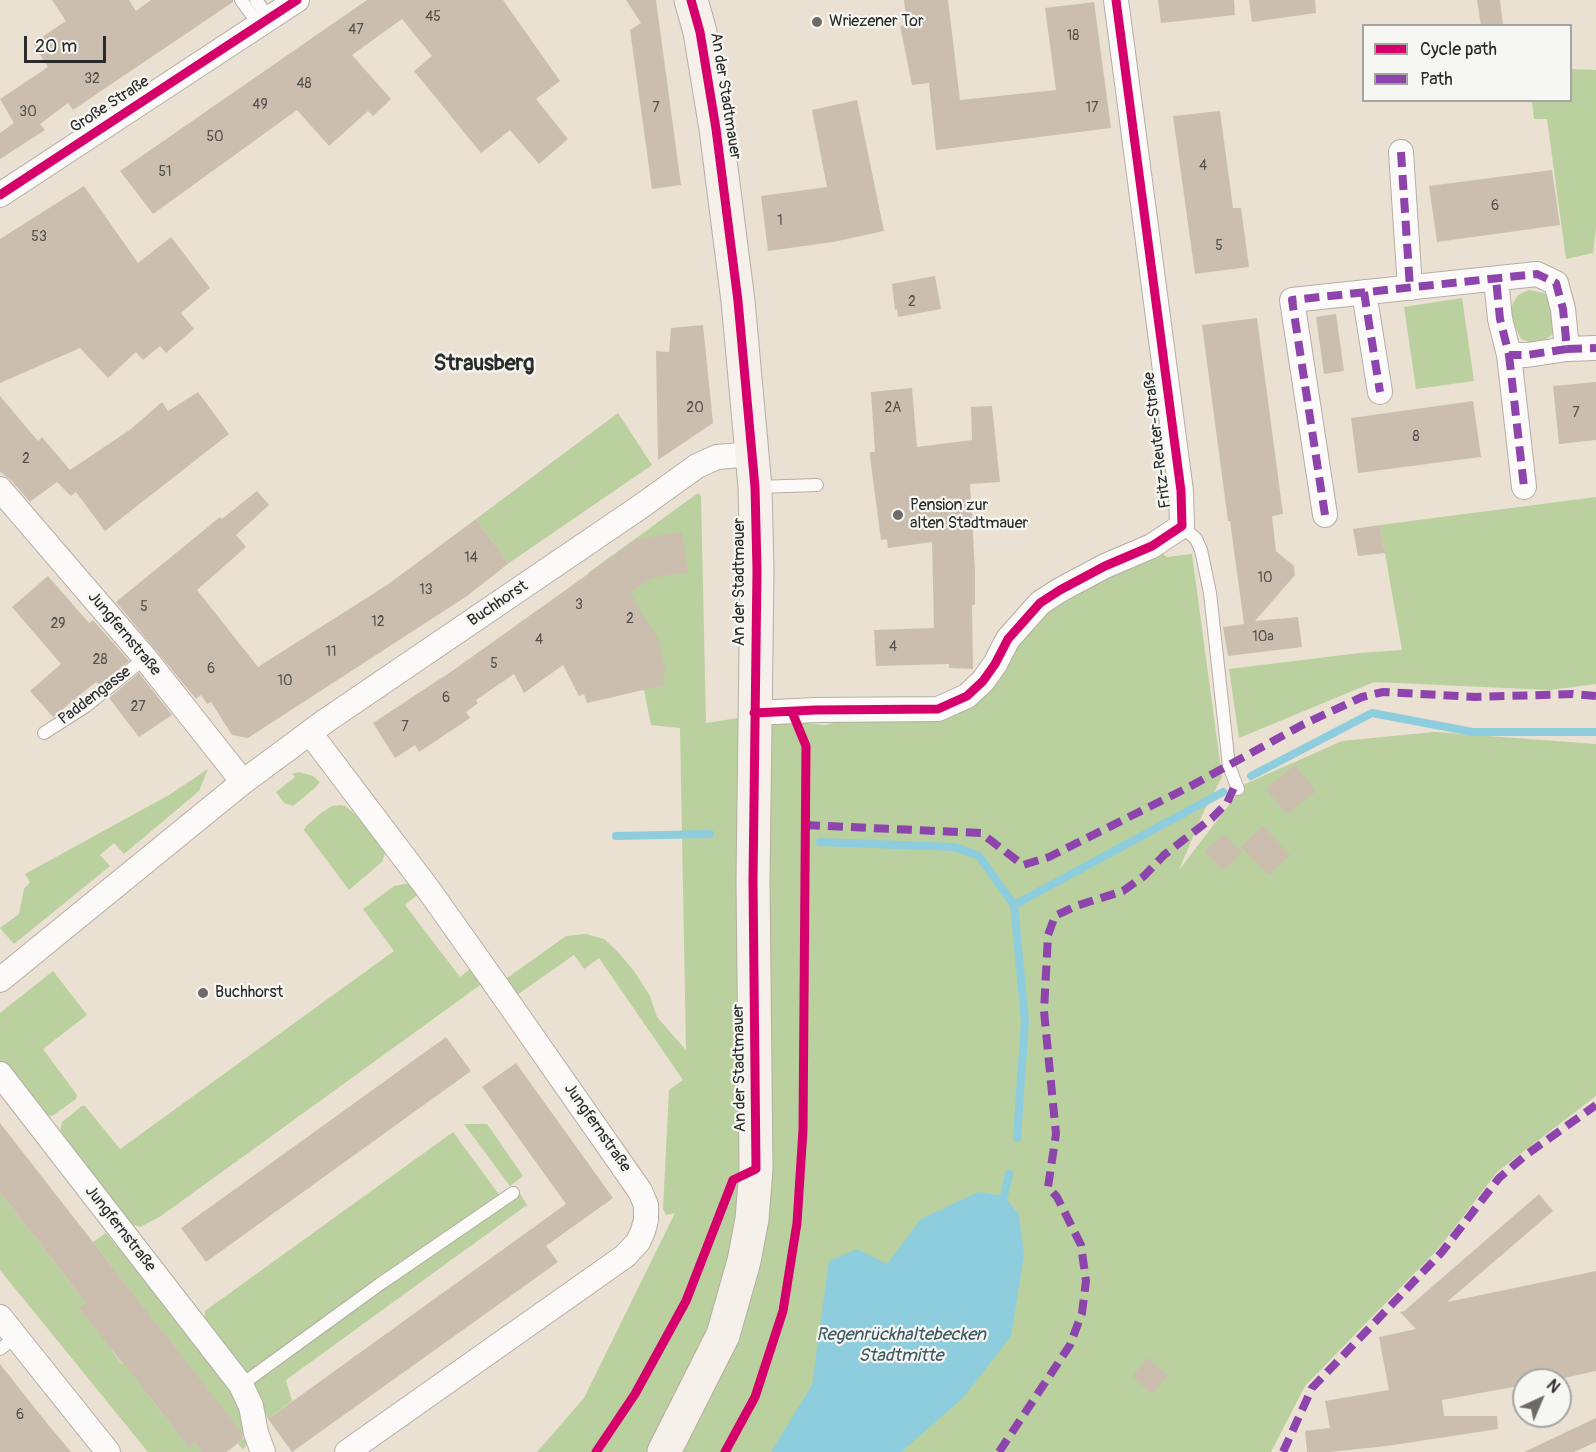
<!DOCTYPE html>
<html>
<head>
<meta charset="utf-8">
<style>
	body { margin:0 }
	#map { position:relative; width:1596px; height:1452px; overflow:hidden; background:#eae1d3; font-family:Pangolin,sans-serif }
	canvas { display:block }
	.legend { position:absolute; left:1362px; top:24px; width:210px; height:78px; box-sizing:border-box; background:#f6f6f2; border:2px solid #a5a5a2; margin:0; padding:8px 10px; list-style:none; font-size:18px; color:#2b2b2b }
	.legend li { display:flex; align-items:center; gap:12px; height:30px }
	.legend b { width:30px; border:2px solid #a5a5a2 }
	.north { position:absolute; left:1512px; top:1368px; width:60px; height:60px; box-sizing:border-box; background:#f6f6f2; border:2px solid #a5a5a2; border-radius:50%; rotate:44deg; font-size:16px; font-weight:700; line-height:24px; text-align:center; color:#2b2b2b }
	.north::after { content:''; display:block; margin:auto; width:21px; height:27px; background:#6e6b66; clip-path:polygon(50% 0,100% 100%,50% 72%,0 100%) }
	.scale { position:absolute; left:24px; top:36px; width:82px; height:27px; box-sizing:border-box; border:3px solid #2b2b2b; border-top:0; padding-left:8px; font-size:18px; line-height:21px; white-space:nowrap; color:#2b2b2b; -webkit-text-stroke:4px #f6f6f2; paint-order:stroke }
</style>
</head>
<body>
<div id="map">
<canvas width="1596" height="1452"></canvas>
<ul class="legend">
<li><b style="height:8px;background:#d6006c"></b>Cycle path</li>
<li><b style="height:8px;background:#8e44ad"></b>Path</li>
</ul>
<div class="north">N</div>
<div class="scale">20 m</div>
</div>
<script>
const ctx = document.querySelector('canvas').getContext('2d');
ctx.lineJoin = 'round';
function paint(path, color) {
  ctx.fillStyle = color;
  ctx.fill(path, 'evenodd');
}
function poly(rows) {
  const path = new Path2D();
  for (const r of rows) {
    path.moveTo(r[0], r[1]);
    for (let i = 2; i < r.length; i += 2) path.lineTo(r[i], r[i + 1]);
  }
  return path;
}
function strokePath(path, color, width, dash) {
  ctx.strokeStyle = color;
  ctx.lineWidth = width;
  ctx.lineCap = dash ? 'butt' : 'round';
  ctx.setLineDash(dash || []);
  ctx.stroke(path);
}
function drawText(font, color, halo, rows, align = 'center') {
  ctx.font = font + ' Pangolin,sans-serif';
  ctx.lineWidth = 4.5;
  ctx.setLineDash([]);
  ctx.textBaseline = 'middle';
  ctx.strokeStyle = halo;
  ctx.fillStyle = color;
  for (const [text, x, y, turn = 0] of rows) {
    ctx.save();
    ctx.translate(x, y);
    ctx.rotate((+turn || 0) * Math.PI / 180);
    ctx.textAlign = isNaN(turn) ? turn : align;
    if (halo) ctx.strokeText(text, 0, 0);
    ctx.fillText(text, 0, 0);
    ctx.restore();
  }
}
paint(poly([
	[1571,69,1596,70,1596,228,1593,253,1566,259,1547,119,1534,119,1532,101,1570,100],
	[1529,290,1544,293,1552,302,1555,327,1552,335,1543,341,1532,343,1521,339,1515,327,1511,314,1512,305,1518,295],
	[1462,298,1474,381,1416,389,1404,307],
	[618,413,652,465,509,563,476,519],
	[698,493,701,496,706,723,751,716,825,725,885,710,967,696,1024,619,1152,546,1167,557,1192,554,1222,777,1204,811,1179,870,1245,784,1342,741,1434,732,1596,744,1596,1096,1497,1172,1439,1248,1305,1386,1271,1452,537,1452,584,1398,675,1213,666,1215,663,1209,669,1090,683,1080,599,958,584,969,574,955,514,997,503,981,566,936,586,934,604,939,618,952,634,971,650,996,657,1017,686,1050,680,728,651,725,644,690,612,607,588,573],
	[1596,497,1596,684,1550,690,1374,682,1239,738,1229,669,1359,653,1402,650,1380,525],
	[208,769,199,791,124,854,114,843,100,855,110,866,14,944,0,928,19,914,24,889,30,882,25,874,169,795],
	[299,772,313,776,320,782,315,788,293,806,284,803,276,792,295,777,292,774],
	[340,805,345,806,363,821,386,850,382,862,349,890,304,830,306,826,321,813,332,806],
	[410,883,422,891,405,905,460,977,471,968,483,983,161,1216,140,1227,123,1221,65,1146,65,1138,60,1131,62,1122,82,1106,85,1106,120,1149,394,951,363,909,394,886],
	[53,971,87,1015,43,1049,77,1095,76,1099,52,1116,46,1115,0,1060,0,1013],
	[464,1124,487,1124,523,1176,510,1186],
	[453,1132,503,1200,518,1190,527,1205,286,1380,292,1401,268,1419,250,1384,204,1323,205,1311],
	[0,1192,86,1303,113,1352,122,1364,130,1358,148,1394,156,1405,189,1447,195,1443,202,1452,148,1452,0,1270],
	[106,1233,176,1319,243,1408,249,1440,243,1450,238,1443,245,1438,93,1242]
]), '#bad09e');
paint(poly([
	[978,1192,1004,1196,1019,1215,1024,1255,1011,1336,963,1398,901,1452,771,1452,812,1385,829,1261,857,1249,887,1264,921,1219]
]), '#8dcdde');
strokePath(poly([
	[1251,776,1372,713,1473,732,1596,732],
	[616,836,710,834],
	[820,842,955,847,979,856,1014,905],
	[1017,1138,1025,1021,1014,905,1223,792],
	[999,1205,1004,1196,1009,1174]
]), '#8dcdde', 8);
paint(poly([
	[52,0,129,0,136,11,151,0,233,0,233,2,73,110,68,103,40,124,45,130,0,159,0,133,14,123,0,99,48,67,33,43,66,21],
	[367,0,503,0,560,81,536,99,568,139,539,164,510,130,481,153,414,71,432,56,402,19,352,55,391,99,373,116,368,111,329,146,297,110,153,214,120,171],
	[626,0,656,0,681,185,652,189,630,30,641,23],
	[904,0,948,0,960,100,1056,90,1045,8,1094,2,1111,128,936,150,929,83,912,85,900,26,907,25],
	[1158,0,1234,0,1235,15,1161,23],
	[1249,0,1315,0,1316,13,1252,22],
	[1477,0,1500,0,1503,26,1481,26],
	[857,100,884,231,833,242,768,251,761,196,827,187,812,110],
	[1220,111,1233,208,1241,208,1249,267,1195,274,1173,116],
	[1552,170,1560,225,1437,242,1429,186],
	[84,186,138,263,171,237,210,288,181,313,194,329,166,353,160,346,143,360,136,352,108,378,80,348,0,383,0,239],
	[935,276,941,309,898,317,897,309,895,310,892,284],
	[1336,314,1344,371,1324,374,1316,317],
	[1257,318,1283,514,1272,516,1276,551,1294,566,1295,575,1255,621,1298,617,1302,647,1228,656,1223,627,1244,624,1230,521,1228,521,1202,325],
	[703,325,713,423,658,460,656,351,669,352,671,328],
	[1596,382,1596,440,1559,444,1553,386],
	[912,388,917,447,972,440,971,407,992,406,1000,482,970,484,975,570,975,605,972,605,973,669,949,668,949,664,876,666,874,630,934,628,932,542,888,548,887,539,881,540,870,457,870,452,875,452,871,392],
	[198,392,229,434,105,531,76,492,71,496,57,482,30,502,11,480,0,472,0,396,38,441,42,437,70,470,131,429,162,402,168,411],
	[1473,401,1481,457,1358,473,1351,418],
	[257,491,269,505,236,535,246,547,197,590,258,667,387,585,476,519,509,563,467,596,248,738,232,735,211,702,207,704,201,695,196,699,116,602,220,517,222,519],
	[1380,525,1385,553,1358,556,1353,529],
	[682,532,688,572,651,578,630,593,659,640,666,673,663,674,665,685,587,703,584,694,579,696,563,665,524,693,514,674,476,700,478,703,466,712,470,718,419,752,415,745,395,758,373,723,455,669,637,539],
	[48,576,89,623,93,620,129,661,99,685,96,682,53,717,30,691,61,664,12,607],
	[139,673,172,715,139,737,109,698],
	[1295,765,1316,791,1287,814,1266,789],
	[1263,826,1290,855,1269,875,1241,847],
	[1224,834,1242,853,1223,870,1205,851],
	[446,1037,471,1071,206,1262,181,1228],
	[516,1063,613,1198,546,1246,558,1262,292,1452,268,1419,566,1204,482,1087],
	[0,1123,242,1433,243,1439,227,1452,202,1452,195,1443,189,1448,124,1363,123,1364,79,1308,86,1303,0,1192],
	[1539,1194,1553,1211,1447,1302,1596,1271,1596,1371,1555,1380,1524,1380,1524,1385,1442,1400,1444,1416,1497,1416,1498,1429,1387,1446,1329,1452,1307,1452,1305,1431,1330,1428,1325,1401,1389,1390,1379,1337,1416,1329,1400,1312,1404,1311],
	[1148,1358,1168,1376,1152,1394,1132,1376],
	[0,1364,46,1422,71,1452,0,1452],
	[1596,1418,1596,1442,1574,1452,1524,1452]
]), '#cbbeaf');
const lane = poly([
	[241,0,259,25],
	[256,0,269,18],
	[757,487,817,485],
	[1182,526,1196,539,1201,550,1210,593,1229,766,1238,789],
	[44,733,86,706,145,658],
	[0,1349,16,1337],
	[241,1385,380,1284,513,1193]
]);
const street = poly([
	[1401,152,1410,288],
	[0,195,297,0],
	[1364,292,1380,392],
	[1567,349,1596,348],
	[1509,355,1524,487],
	[0,489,145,658,243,782],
	[1325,515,1292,300,1537,274,1556,283,1563,309,1567,349,1527,355,1509,355,1500,319,1496,279],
	[754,713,816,710,938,709,967,696,983,681,995,664,1008,639,1040,603,1060,590,1105,566,1152,546,1182,526,1181,491,1116,0],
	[310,733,428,889,494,982,640,1191,646,1205,646,1220,643,1231,638,1242,625,1256,347,1452],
	[0,980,243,782,324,722,640,507,697,466,717,457,753,454],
	[0,1074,241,1385,251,1406,256,1433,263,1452],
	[0,1317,108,1452]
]);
const secondary = poly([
	[664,1452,723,1335,744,1261,752,1219,756,1169,753,880,757,570,755,487,738,301,716,129,700,32,691,0]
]);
strokePath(lane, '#b4aea6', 14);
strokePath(street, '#b4aea6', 26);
strokePath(secondary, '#b4aea6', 35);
strokePath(lane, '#fcfaf8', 12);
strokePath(street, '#fcfaf8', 24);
strokePath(secondary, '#f5f0ea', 33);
strokePath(poly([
	[1401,152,1410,288],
	[1364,292,1380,392],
	[1567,349,1596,348],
	[1509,355,1524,487],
	[1325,515,1292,300,1537,274,1556,283,1563,309,1567,349,1527,355,1509,355,1500,319,1496,279],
	[805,825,981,833,1023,865,1049,857,1189,787,1304,724,1362,697,1383,692,1475,697,1573,694,1596,696],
	[999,1452,1070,1345,1082,1313,1086,1281,1081,1245,1057,1197,1048,1187,1056,1134,1044,1011,1048,935,1055,916,1076,906,1123,891,1144,876,1164,855,1212,818,1227,803,1236,783],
	[1283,1452,1312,1388,1442,1252,1499,1178,1526,1155,1596,1105]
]), '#8e44ad', 8, [15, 8]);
strokePath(poly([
	[0,195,297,0],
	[754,713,816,710,938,709,967,696,983,681,995,664,1008,639,1040,603,1060,590,1105,566,1152,546,1182,526,1181,491,1116,0],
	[596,1452,635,1394,686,1301,733,1180,756,1169,753,880,757,570,755,487,738,301,716,129,700,32,691,0],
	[725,1452,755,1397,783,1311,797,1223,803,1130,806,746,792,712]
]), '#d6006c', 9);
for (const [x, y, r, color] of [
	[817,22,6,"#6e6b66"],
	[898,515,6,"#6e6b66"],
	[203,993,6,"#6e6b66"]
]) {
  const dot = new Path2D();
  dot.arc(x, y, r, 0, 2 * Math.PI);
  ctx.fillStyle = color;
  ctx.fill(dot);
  strokePath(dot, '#f6f6f2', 2);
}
drawText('14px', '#53504c', null, [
	["45",433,17],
	["47",356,30],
	["18",1073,36],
	["32",92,79],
	["48",304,84],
	["49",260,105],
	["7",656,108],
	["17",1092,108],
	["30",28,112],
	["50",215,137],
	["4",1203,166],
	["51",165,172],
	["6",1495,206],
	["1",780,221],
	["53",39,237],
	["5",1219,246],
	["2",912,302],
	["20",695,408],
	["2A",893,408],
	["7",1576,413],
	["8",1416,437],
	["2",26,459],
	["14",471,558],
	["10",1265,578],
	["13",426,590],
	["3",579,605],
	["5",144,607],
	["2",630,619],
	["12",378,622],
	["29",58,624],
	["10a",1263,637],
	["4",539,640],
	["4",893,647],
	["11",331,652],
	["28",100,660],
	["5",494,664],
	["6",211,669],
	["10",285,681],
	["6",446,698],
	["27",138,707],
	["7",405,727],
	["6",20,1415]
]);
drawText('16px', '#2b2b2b', '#f6f6f2', [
	["Wriezener Tor",829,22],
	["Pension zur",910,506],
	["alten Stadtmauer",910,524],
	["Buchhorst",215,993]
], 'left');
drawText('16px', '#2b2b2b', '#f6f6f2', [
	["An der Stadtmauer",725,96,81],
	["Große Straße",110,105,-33],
	["Fritz-Reuter-Straße",1158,440,-97],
	["An der Stadtmauer",740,582,-90],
	["Buchhorst",498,604,-34],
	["Jungfernstraße",124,634,50],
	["Paddengasse",95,696,-37],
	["An der Stadtmauer",740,1068,-91],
	["Jungfernstraße",597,1128,55],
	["Jungfernstraße",120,1229,52]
]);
drawText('italic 18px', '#3c5962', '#f6f6f2', [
	["Regenrückhaltebecken",901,1335],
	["Stadtmitte",901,1356]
]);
drawText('bold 22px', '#2b2b2b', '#f6f6f2', [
	["Strausberg",484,364]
]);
</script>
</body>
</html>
